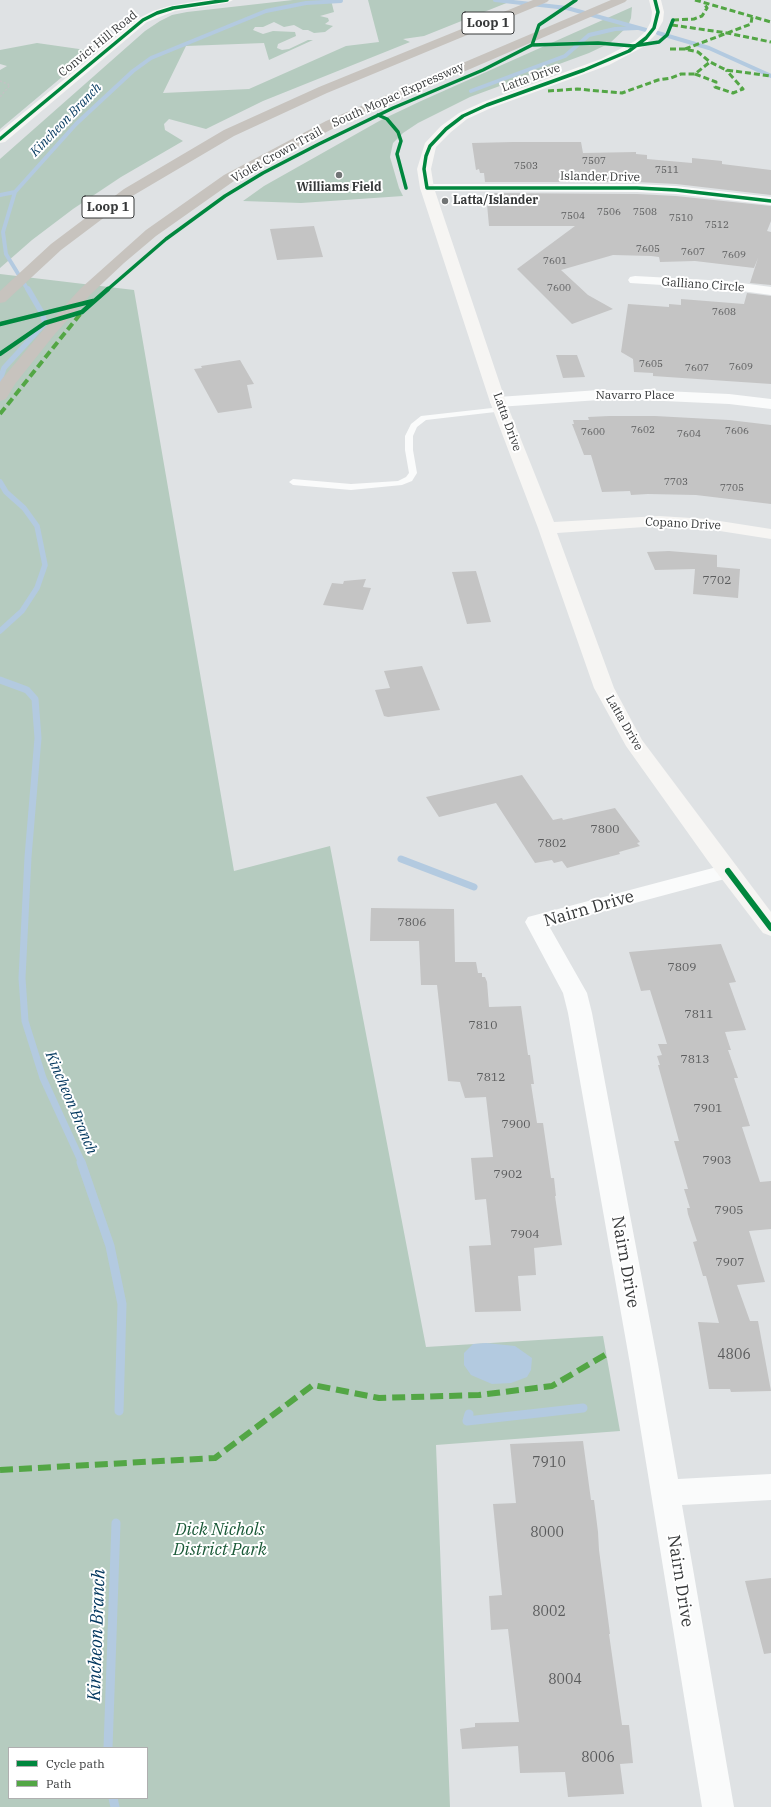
<!DOCTYPE html>
<html>
<head>
<meta charset="utf-8">
<style>
	body { margin:0 }
	#map { position:relative; width:771px; height:1807px; overflow:hidden; background:#dfe2e4; font-family:"IBM Plex Serif",serif }
	canvas { display:block }
	.legend { position:absolute; left:8px; top:1747px; width:140px; height:52px; box-sizing:border-box; background:#fff; border:1px solid #afafb0; margin:0; padding:5px 7px; list-style:none; font-size:12px; color:#363839 }
	.legend li { display:flex; align-items:center; gap:8px; height:20px }
	.legend b { width:20px; border:1px solid #afafb0 }
</style>
</head>
<body>
<div id="map">
<canvas width="771" height="1807"></canvas>
<ul class="legend">
<li><b style="height:5px;background:#00873e"></b>Cycle path</li>
<li><b style="height:5px;background:#53a645"></b>Path</li>
</ul>
</div>
<script>
const ctx = document.querySelector('canvas').getContext('2d');
ctx.lineJoin = 'round';
function paint(path, color) {
  ctx.fillStyle = color;
  ctx.fill(path, 'evenodd');
}
function poly(rows) {
  const path = new Path2D();
  for (const r of rows) {
    path.moveTo(r[0], r[1]);
    for (let i = 2; i < r.length; i += 2) path.lineTo(r[i], r[i + 1]);
  }
  return path;
}
function strokePath(path, color, width, dash) {
  ctx.strokeStyle = color;
  ctx.lineWidth = width;
  ctx.lineCap = dash ? 'butt' : 'round';
  ctx.setLineDash(dash || []);
  ctx.stroke(path);
}
function drawText(font, color, halo, rows, align = 'center') {
  ctx.font = font + ' "IBM Plex Serif",serif';
  ctx.lineWidth = 4;
  ctx.setLineDash([]);
  ctx.textBaseline = 'middle';
  ctx.strokeStyle = halo;
  ctx.fillStyle = color;
  for (const [text, x, y, turn = 0] of rows) {
    ctx.save();
    ctx.translate(x, y);
    ctx.rotate((+turn || 0) * Math.PI / 180);
    ctx.textAlign = isNaN(turn) ? turn : align;
    if (halo) ctx.strokeText(text, 0, 0);
    ctx.fillText(text, 0, 0);
    ctx.restore();
  }
}
paint(poly([
	[293,0,331,0,334,12,320,16,328,18,329,21,325,24,333,26,325,32,314,33,308,30,303,30,294,25,284,27,274,22,263,27,255,27,253,30,263,34,273,31,295,32,296,36,278,44,277,48,282,50,289,49,308,40,313,40,269,60,264,43,186,46,163,93,249,89,346,46,379,42,368,0,514,0,424,36,403,39,410,42,263,101,206,129,169,119,164,124,165,130,183,141,121,177,73,209,32,240,0,268,0,159,145,31,160,21,172,15,187,12],
	[632,7,631,18,628,26,610,43,589,53,470,97,418,123,403,133,393,143,390,157,399,188,403,196,301,203,243,201,264,186,381,120,421,101],
	[37,43,93,51,0,129,0,70,7,66,0,64,0,50],
	[0,274,134,290,234,871,330,846,426,1347,603,1336,620,1431,436,1445,450,1807,0,1807],
	[9,1748,147,1748,147,1798,9,1798]
]), '#b5cbbf');
paint(poly([
	[486,1343,515,1346,532,1358,531,1370,527,1377,511,1383,492,1384,471,1375,464,1365,464,1353,473,1344]
]), '#b3cae0');
strokePath(poly([
	[495,0,567,8,646,30],
	[658,33,709,48,771,76],
	[471,91,565,56,589,35,615,29,637,28],
	[0,195,15,192],
	[28,290,6,254,3,232,15,192,76,124,133,71,151,58,266,11,306,3,341,1]
]), '#b3cae0', 4);
strokePath(poly([
	[0,380,4,368,45,323,42,313,28,289],
	[0,482,6,492,24,508,37,526,45,565,37,588,22,611,0,631]
]), '#b3cae0', 5.5);
strokePath(poly([
	[0,680,27,690,35,699,38,738,28,857,22,978,25,1021,43,1078,82,1163],
	[401,859,474,887]
]), '#b3cae0', 7);
strokePath(poly([
	[81,1162,110,1246,122,1304,119,1411],
	[469,1414,467,1421,583,1408],
	[108,1748,116,1523],
	[113,1798,115,1807]
]), '#b3cae0', 9);
paint(poly([
	[513,142,581,142,583,153,636,152,636,154,647,155,647,159,692,163,692,158,722,161,722,164,771,170,771,195,676,184,637,182,485,182,484,173,480,173,479,169,476,170,472,143],
	[486,193,637,194,676,196,771,206,771,221,767,231,771,232,771,285,750,283,758,258,754,268,695,261,660,262,659,257,651,256,613,255,561,270,588,295,613,309,572,324,517,269,575,226,489,226],
	[314,226,323,257,277,260,270,229],
	[747,293,771,296,771,384,653,376,653,373,634,372,633,359,621,352,628,304,669,307,669,304,681,305,681,299,744,304],
	[556,355,577,355,585,377,563,378],
	[240,360,254,384,247,385,252,408,218,413,194,369,202,368,201,366],
	[609,416,655,416,729,420,771,425,771,504,696,495,648,494,631,495,630,491,602,492,591,455,584,455,572,424,574,424,573,420,589,420,588,417],
	[669,551,717,555,717,567,740,569,738,598,693,594,695,569,655,570,647,552],
	[476,571,491,622,467,624,452,572],
	[366,579,363,587,371,588,363,610,323,605,332,583,343,584,344,581],
	[422,666,440,710,388,717,384,716,375,690,390,688,384,671],
	[522,775,553,820,562,818,563,820,615,808,640,842,637,843,640,846,619,852,620,854,567,868,562,861,554,863,552,860,535,863,496,803,439,817,426,797],
	[371,908,454,909,455,962,476,962,478,973,482,973,482,977,485,977,487,982,489,1007,521,1006,528,1055,530,1055,534,1084,531,1084,537,1123,543,1123,551,1178,554,1178,556,1196,555,1196,562,1245,534,1248,536,1275,518,1276,521,1311,475,1312,469,1246,491,1245,486,1199,475,1200,471,1158,493,1157,486,1097,465,1098,460,1082,448,1081,437,985,421,985,419,941,370,941],
	[721,944,736,982,729,983,746,1030,725,1032,731,1050,728,1050,738,1078,734,1078,750,1126,742,1127,760,1182,771,1181,771,1229,749,1231,765,1282,737,1285,750,1321,758,1321,771,1391,731,1392,730,1389,709,1389,698,1322,719,1323,706,1276,703,1276,693,1242,697,1241,688,1214,687,1208,690,1208,684,1189,688,1189,674,1141,679,1141,658,1065,660,1065,657,1056,662,1055,658,1044,667,1044,650,990,641,991,629,952],
	[583,1441,591,1500,594,1500,598,1532,599,1550,610,1634,609,1634,622,1725,629,1725,633,1763,620,1764,624,1794,568,1797,565,1772,520,1773,518,1746,462,1749,460,1729,475,1727,475,1723,519,1722,508,1629,491,1630,489,1596,502,1595,493,1504,516,1503,510,1444],
	[771,1578,771,1653,764,1654,745,1581]
]), '#c4c4c4');
strokePath(poly([
	[0,81,10,85,0,97]
]), '#c2c3c3', 1.5, [2, 2]);
paint(poly([
	[501,407,505,409,504,411,426,420,417,427,413,436,413,450,417,473,412,481,402,485,351,490,293,485,289,482,293,479,351,484,398,481,406,477,409,473,405,450,405,436,411,424,421,416,501,407]
]), '#fafbfb');
paint(poly([
	[427,184,637,184,676,186,771,197,771,205,676,194,637,192,422,191,420,188,422,185,427,184],
	[635,276,727,281,771,287,771,295,727,289,630,283,628,280,630,277,635,276],
	[599,390,642,390,729,394,771,399,771,409,729,404,642,400,599,400,498,407,492,405,490,402,492,399,498,397,599,390],
	[728,864,736,866,739,871,736,876,549,926,587,993,592,1013,658,1364,678,1479,771,1474,771,1500,682,1505,734,1807,702,1807,630,1364,568,1013,563,993,525,922,528,917,728,864]
]), '#fafbfb');
paint(poly([
	[204,0,233,0,227,3,175,11,147,22,5,142,0,143,0,132,139,18,153,11,169,6,204,0],
	[649,0,661,0,664,12,663,21,655,35,643,47,609,65,491,108,467,119,451,132,436,147,431,169,434,188,506,402,554,522,659,516,707,519,771,529,771,539,707,529,659,526,557,533,614,688,642,740,771,912,771,936,763,933,708,861,626,746,594,688,538,528,490,402,420,188,417,169,425,143,441,126,459,113,483,102,601,59,635,41,646,31,651,21,652,12,649,0]
]), '#f6f5f3');
paint(poly([
	[533,0,549,0,547,2,327,93,234,136,134,195,61,250,5,302,0,303,0,291,51,244,124,189,224,130,319,87,533,0],
	[611,0,627,0,625,2,336,127,234,181,156,236,124,263,90,295,54,335,15,384,6,399,0,401,0,382,2,379,44,329,80,289,146,230,224,175,326,121,611,0]
]), '#c7c3be');
strokePath(poly([
	[695,0,771,22],
	[673,20,694,19,702,16,707,8,704,3],
	[672,25,727,33,771,42],
	[670,49,685,49,698,52,710,62,726,70,771,76],
	[685,49,751,24,752,17],
	[695,74,716,82,715,87,733,93,743,89,726,70],
	[548,91,577,89,622,93,658,80,671,78,681,74,695,74,710,62]
]), '#53a645', 3, [6, 3]);
strokePath(poly([
	[0,414,81,313]
]), '#53a645', 4, [8, 4]);
strokePath(poly([
	[0,1470,215,1458,313,1385,379,1398,479,1395,552,1386,610,1352]
]), '#53a645', 6, [13, 6]);
strokePath(poly([
	[655,0,658,12,654,28,646,38,629,51,584,70,487,105,463,116,446,129,430,146,426,156,424,169,427,188,637,188,676,190,771,201],
	[532,45,598,43,633,46,659,42,667,35,673,20],
	[378,115,387,119,398,132,401,141,397,154,406,188],
	[0,139,143,20,157,13,173,8,227,0],
	[107,290,166,239,225,196,263,173,319,144,393,108,483,70,532,45,539,25,576,0]
]), '#00873e', 3.5);
strokePath(poly([
	[0,324,93,301],
	[0,354,45,323,82,312,108,289]
]), '#00873e', 4.5);
strokePath(poly([
	[728,871,771,928]
]), '#00873e', 6);
for (const [x, y, r, color] of [
	[339,175,4,"#717475"],
	[445,201,4,"#717475"]
]) {
  const dot = new Path2D();
  dot.arc(x, y, r, 0, 2 * Math.PI);
  ctx.fillStyle = color;
  ctx.fill(dot);
  strokePath(dot, '#fff', 1.5);
}
drawText('10px', '#5a5b5c', null, [
	["7507",594,161],
	["7503",526,166],
	["7511",667,170],
	["7506",609,212],
	["7508",645,212],
	["7504",573,216],
	["7510",681,218],
	["7512",717,225],
	["7605",648,249],
	["7607",693,252],
	["7609",734,255],
	["7601",555,261],
	["7600",559,288],
	["7608",724,312],
	["7605",651,364],
	["7609",741,367],
	["7607",697,368],
	["7602",643,430],
	["7606",737,431],
	["7600",593,432],
	["7604",689,434],
	["7703",676,482],
	["7705",732,488]
]);
drawText('12px', '#363839', '#fff', [
	["Convict Hill Road",98,44,-39],
	["Latta Drive",531,78,-20],
	["South Mopac Expressway",398,95,-24],
	["Violet Crown Trail",277,155,-29],
	["Islander Drive",600,177,1],
	["Galliano Circle",703,285,4],
	["Navarro Place",635,396],
	["Latta Drive",507,422,70],
	["Copano Drive",683,524,3],
	["Latta Drive",624,723,60]
]);
drawText('bold 12px', '#363839', '#fff', [
	["Williams Field",339,188],
	["Latta/Islander",453,201,"left"]
]);
drawText('12px', '#5a5b5c', null, [
	["7702",717,581],
	["7800",605,830],
	["7802",552,844],
	["7806",412,923],
	["7809",682,968],
	["7811",699,1015],
	["7810",483,1026],
	["7813",695,1060],
	["7812",491,1078],
	["7901",708,1109],
	["7900",516,1125],
	["7903",717,1161],
	["7902",508,1175],
	["7905",729,1211],
	["7904",525,1235],
	["7907",730,1263]
]);
for (const [x, y, w] of [
	[488,23,52],
	[108,207,52]
]) {
  const box = new Path2D();
  box.roundRect(x - w / 2, y - 11, w, 22, 3);
  ctx.fillStyle = '#fff';
  ctx.fill(box);
  strokePath(box, '#363839', 1);
}
drawText('bold 13px', '#363839', null, [
	["Loop 1",488,23],
	["Loop 1",108,207]
]);
drawText('italic 13px', '#01365d', '#fff', [
	["Kincheon Branch",66,120,-46]
]);
drawText('14px', '#5a5b5c', null, [
	["4806",734,1355],
	["7910",549,1463],
	["8000",547,1533],
	["8002",549,1612],
	["8004",565,1680],
	["8006",598,1758]
]);
drawText('italic 15px', '#01365d', '#fff', [
	["Kincheon Branch",71,1103,67]
]);
drawText('17px', '#363839', '#fff', [
	["Nairn Drive",589,909,-16],
	["Nairn Drive",625,1262,80],
	["Nairn Drive",680,1581,81]
]);
drawText('italic 17px', '#1a5937', '#fff', [
	["Dick Nichols",220,1530],
	["District Park",220,1550]
]);
drawText('italic 18px', '#01365d', '#fff', [
	["Kincheon Branch",97,1635,-88]
]);
</script>
</body>
</html>
